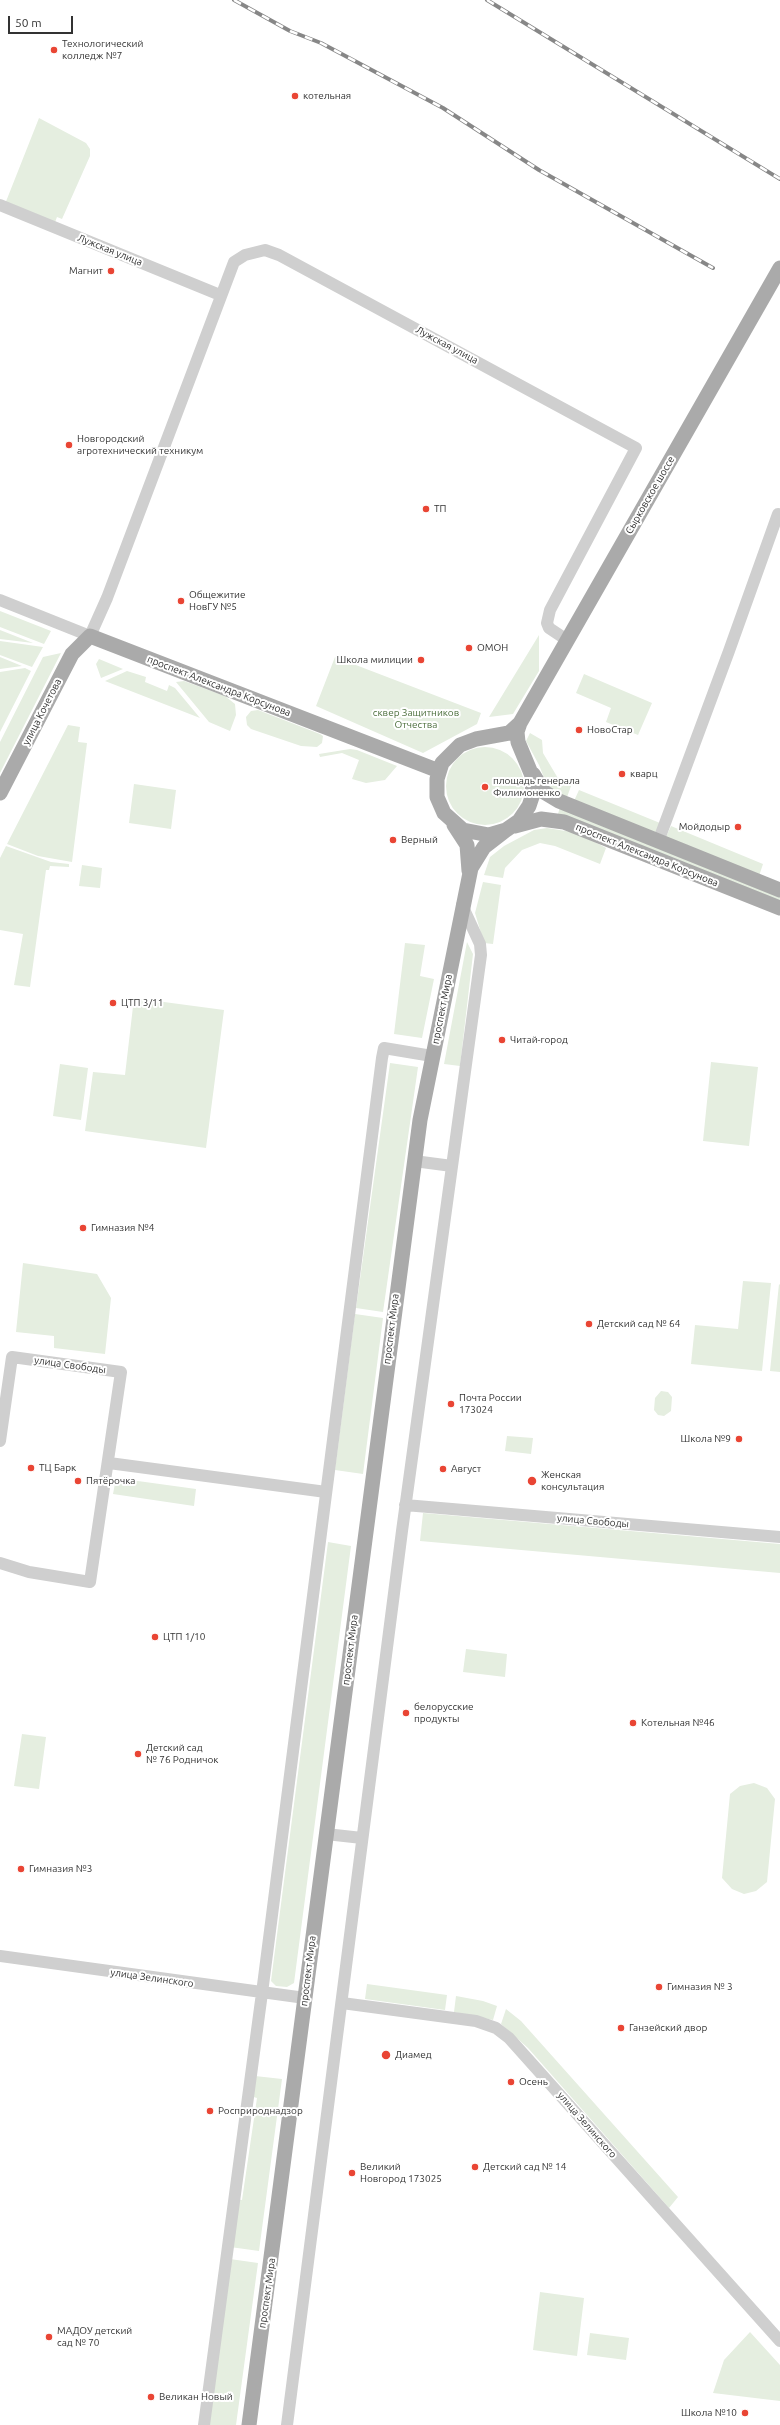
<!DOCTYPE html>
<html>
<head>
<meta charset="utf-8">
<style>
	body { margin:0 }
	#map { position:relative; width:780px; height:2425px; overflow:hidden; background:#fff; font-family:Ubuntu,sans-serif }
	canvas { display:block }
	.scale { position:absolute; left:8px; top:16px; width:65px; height:18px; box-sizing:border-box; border:2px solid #323232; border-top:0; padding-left:5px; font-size:12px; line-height:14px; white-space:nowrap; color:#323232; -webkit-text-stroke:3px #fff; paint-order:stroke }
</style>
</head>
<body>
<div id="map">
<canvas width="780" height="2425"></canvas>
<div class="scale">50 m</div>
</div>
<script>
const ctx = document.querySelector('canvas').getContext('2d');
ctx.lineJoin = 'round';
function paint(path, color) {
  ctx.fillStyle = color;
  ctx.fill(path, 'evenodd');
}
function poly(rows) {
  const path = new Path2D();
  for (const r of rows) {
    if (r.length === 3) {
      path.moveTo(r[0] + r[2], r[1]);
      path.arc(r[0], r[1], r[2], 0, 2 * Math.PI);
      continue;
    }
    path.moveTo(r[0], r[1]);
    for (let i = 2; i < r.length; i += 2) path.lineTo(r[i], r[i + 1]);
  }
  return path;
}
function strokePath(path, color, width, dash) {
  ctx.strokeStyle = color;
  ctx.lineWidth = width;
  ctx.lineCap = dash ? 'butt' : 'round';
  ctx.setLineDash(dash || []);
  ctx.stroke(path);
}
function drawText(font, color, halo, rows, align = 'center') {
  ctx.font = font + ' Ubuntu,sans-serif';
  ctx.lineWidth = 4;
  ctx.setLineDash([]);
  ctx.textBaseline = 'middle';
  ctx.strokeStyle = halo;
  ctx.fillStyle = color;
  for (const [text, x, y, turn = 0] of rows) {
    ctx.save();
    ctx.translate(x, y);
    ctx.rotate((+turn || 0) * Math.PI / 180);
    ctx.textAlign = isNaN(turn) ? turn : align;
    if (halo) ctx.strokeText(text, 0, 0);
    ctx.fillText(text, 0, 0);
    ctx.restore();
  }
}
paint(poly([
	[39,118,86,143,90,149,90,156,62,219,57,217,54,225,5,204],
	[0,611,51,631,44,644,0,627],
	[0,630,33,643,0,639],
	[539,635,539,671,513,714,489,717],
	[0,641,43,647,32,667,0,655],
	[61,653,0,773,0,742,43,657],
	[0,657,22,666,0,669],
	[335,657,481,713,477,724,423,753,316,706],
	[99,659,123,669,101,678,96,664],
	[25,668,31,671,0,732,0,672],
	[127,671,146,677,145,682,167,691,169,685,175,688,200,718,105,681],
	[584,674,652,703,638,735,606,722,611,708,576,693],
	[184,681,225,696,235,704,236,715,230,731,209,722,176,682],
	[258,710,320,734,323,736,322,743,317,747,301,746,251,729,247,725,246,717,251,711],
	[68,725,80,727,78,742,87,743,72,862,38,856,7,844],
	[530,733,542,740,543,753,559,780,571,786,566,800,549,790,539,765,526,741],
	[485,786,39],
	[350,749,357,750,397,766,385,780,366,783,352,779,359,760,342,753,320,757,319,754],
	[134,784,176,790,171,829,129,823],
	[579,790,660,823,655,834,574,801],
	[560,807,780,895,780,903,558,814],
	[671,826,763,864,759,876,666,837],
	[547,828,578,833,606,848,600,864,555,846,540,843,522,850,505,868,503,878,484,875,490,857,504,846,534,830],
	[6,846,51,862,69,864,69,867,50,866,49,870,46,870,30,987,14,985,23,934,0,930,0,858],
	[82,865,102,868,100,888,79,886],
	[483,882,501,885,493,944,484,943,475,913],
	[467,942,473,954,460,1066,444,1064],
	[405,943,425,945,420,976,434,979,422,1038,394,1034],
	[134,998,224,1010,206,1148,85,1131,93,1072,125,1075],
	[711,1062,758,1067,749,1146,703,1141],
	[390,1063,418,1067,383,1312,356,1308],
	[60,1064,88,1068,81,1120,53,1116],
	[23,1263,97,1274,111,1298,105,1354,54,1348,54,1336,16,1332],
	[743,1281,771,1283,762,1371,691,1364,695,1325,738,1329],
	[779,1284,780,1285,780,1372,770,1371],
	[355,1314,383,1318,363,1474,335,1470],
	[661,1391,668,1392,672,1397,671,1411,664,1416,658,1415,654,1410,655,1398],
	[507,1436,533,1438,531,1454,505,1451],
	[116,1478,196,1489,194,1506,113,1494],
	[423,1513,780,1544,780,1573,420,1541],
	[328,1542,351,1546,294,1983,287,1987,276,1986,271,1981],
	[466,1649,507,1654,505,1677,463,1672],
	[22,1734,46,1737,39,1789,14,1786],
	[754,1783,767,1788,775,1799,767,1882,756,1891,744,1894,732,1889,722,1878,730,1794,740,1786],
	[367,1984,447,1995,445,2010,365,1999],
	[456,1996,483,2001,497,2006,493,2020,454,2012],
	[506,2009,521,2021,678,2197,669,2208,528,2048,501,2024],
	[255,2076,282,2079,259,2251,230,2247,236,2199,242,2200,257,2098,250,2096],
	[230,2259,258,2263,236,2425,208,2425],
	[540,2292,584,2298,577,2356,533,2350],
	[750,2332,780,2365,780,2401,713,2393,724,2360],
	[590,2333,629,2338,626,2360,587,2355]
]), '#e5eee0');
strokePath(poly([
	[0,205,220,295],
	[0,600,90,636,107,598,234,262,245,255,265,250,279,255,636,448,550,610,547,623,549,628,567,640],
	[658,842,729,651,778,514,780,515],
	[414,1161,452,1166],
	[0,1441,12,1357,121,1372,90,1582,29,1572,0,1563],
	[109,1463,326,1492],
	[405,1505,780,1537],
	[326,1834,362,1838],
	[0,1956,305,1998],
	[342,2003,476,2021,496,2028,509,2038,780,2341],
	[204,2425,262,1993,382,1058,384,1048,432,1056],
	[287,2425,402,1531,481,955,480,944,462,905]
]), '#cfcfcf', 12);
strokePath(poly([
	[520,723,517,732,518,742,533,778,532,797,529,806,519,821,506,830,489,835,463,830,444,813,437,797,437,779,442,763,460,745,476,739,509,733,520,723,780,268],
	[533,774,544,792,559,801,780,890],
	[0,793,72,654,90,636,439,771],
	[454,825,467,845,469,871],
	[515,826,541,819,564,822,780,908],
	[249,2425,420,1120,471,868,484,847,506,830]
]), '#aaa', 15);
const rail = poly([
	[234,0,290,31,321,43,443,108,539,170,713,268],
	[487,0,780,179]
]);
strokePath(rail, '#878787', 4);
strokePath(rail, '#fff', 2.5, [8]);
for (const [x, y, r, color] of [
	[54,50,4,"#e94534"],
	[295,96,4,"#e94534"],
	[111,271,4,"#e94534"],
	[69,445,4,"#e94534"],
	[426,509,4,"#e94534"],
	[181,601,4,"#e94534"],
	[469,648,4,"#e94534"],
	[421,660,4,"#e94534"],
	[579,730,4,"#e94534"],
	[622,774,4,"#e94534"],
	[485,787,4,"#e94534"],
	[738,827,4,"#e94534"],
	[393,840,4,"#e94534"],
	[113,1003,4,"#e94534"],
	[502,1040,4,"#e94534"],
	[83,1228,4,"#e94534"],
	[589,1324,4,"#e94534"],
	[451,1404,4,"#e94534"],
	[739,1439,4,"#e94534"],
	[31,1468,4,"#e94534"],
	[443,1469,4,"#e94534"],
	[78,1481,4,"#e94534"],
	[532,1481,5,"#e94534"],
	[155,1637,4,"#e94534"],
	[406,1713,4,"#e94534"],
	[633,1723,4,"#e94534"],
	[138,1754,4,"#e94534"],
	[21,1869,4,"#e94534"],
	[659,1987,4,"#e94534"],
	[621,2028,4,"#e94534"],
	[386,2055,5,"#e94534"],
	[511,2082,4,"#e94534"],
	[210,2111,4,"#e94534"],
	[475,2167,4,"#e94534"],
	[352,2173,4,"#e94534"],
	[49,2337,4,"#e94534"],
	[151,2397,4,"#e94534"],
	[745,2413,4,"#e94534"]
]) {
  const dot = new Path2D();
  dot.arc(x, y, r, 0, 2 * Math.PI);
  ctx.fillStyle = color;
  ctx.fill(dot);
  strokePath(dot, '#fff', 1.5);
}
drawText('10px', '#323232', '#fff', [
	["Технологический",62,44],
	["колледж №7",62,56],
	["котельная",303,96],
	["Магнит",103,271,"right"],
	["Новгородский",77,439],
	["агротехнический техникум",77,451],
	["ТП",434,509],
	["Общежитие",189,595],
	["НовГУ №5",189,607],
	["ОМОН",477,648],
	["Школа милиции",413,660,"right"],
	["НовоСтар",587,730],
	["кварц",630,774],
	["площадь генерала",493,781],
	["Филимоненко",493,793],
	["Мойдодыр",730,827,"right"],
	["Верный",401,840],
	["ЦТП 3/11",121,1003],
	["Читай-город",510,1040],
	["Гимназия №4",91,1228],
	["Детский сад № 64",597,1324],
	["Почта России",459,1398],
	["173024",459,1410],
	["Школа №9",731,1439,"right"],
	["ТЦ Барк",39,1468],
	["Август",451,1469],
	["Женская",541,1475],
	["консультация",541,1487],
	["Пятёрочка",86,1481],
	["ЦТП 1/10",163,1637],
	["белорусские",414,1707],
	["продукты",414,1719],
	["Котельная №46",641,1723],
	["Детский сад",146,1748],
	["№ 76 Родничок",146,1760],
	["Гимназия №3",29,1869],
	["Гимназия № 3",667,1987],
	["Ганзейский двор",629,2028],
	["Диамед",395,2055],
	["Осень",519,2082],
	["Росприроднадзор",218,2111],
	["Великий",360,2167],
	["Новгород 173025",360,2179],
	["Детский сад № 14",483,2167],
	["МАДОУ детский",57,2331],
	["сад № 70",57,2343],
	["Великан Новый",159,2397],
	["Школа №10",737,2413,"right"]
], 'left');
drawText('10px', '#323232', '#fff', [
	["Лужская улица",110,250,22],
	["Лужская улица",447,345,28],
	["Сырковское шоссе",650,495,-60],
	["проспект Александра Корсунова",219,686,21],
	["улица Кочетова",42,712,-63],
	["проспект Александра Корсунова",647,855,22],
	["проспект Мира",442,1009,-79],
	["проспект Мира",391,1329,-83],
	["улица Свободы",70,1365,8],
	["улица Свободы",593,1521,5],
	["проспект Мира",350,1650,-83],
	["проспект Мира",308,1971,-83],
	["улица Зелинского",152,1978,8],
	["улица Зелинского",587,2125,49],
	["проспект Мира",267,2293,-82]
]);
drawText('10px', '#4c6f3d', '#fff', [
	["сквер Защитников",416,713],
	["Отчества",416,725]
]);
</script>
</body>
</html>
